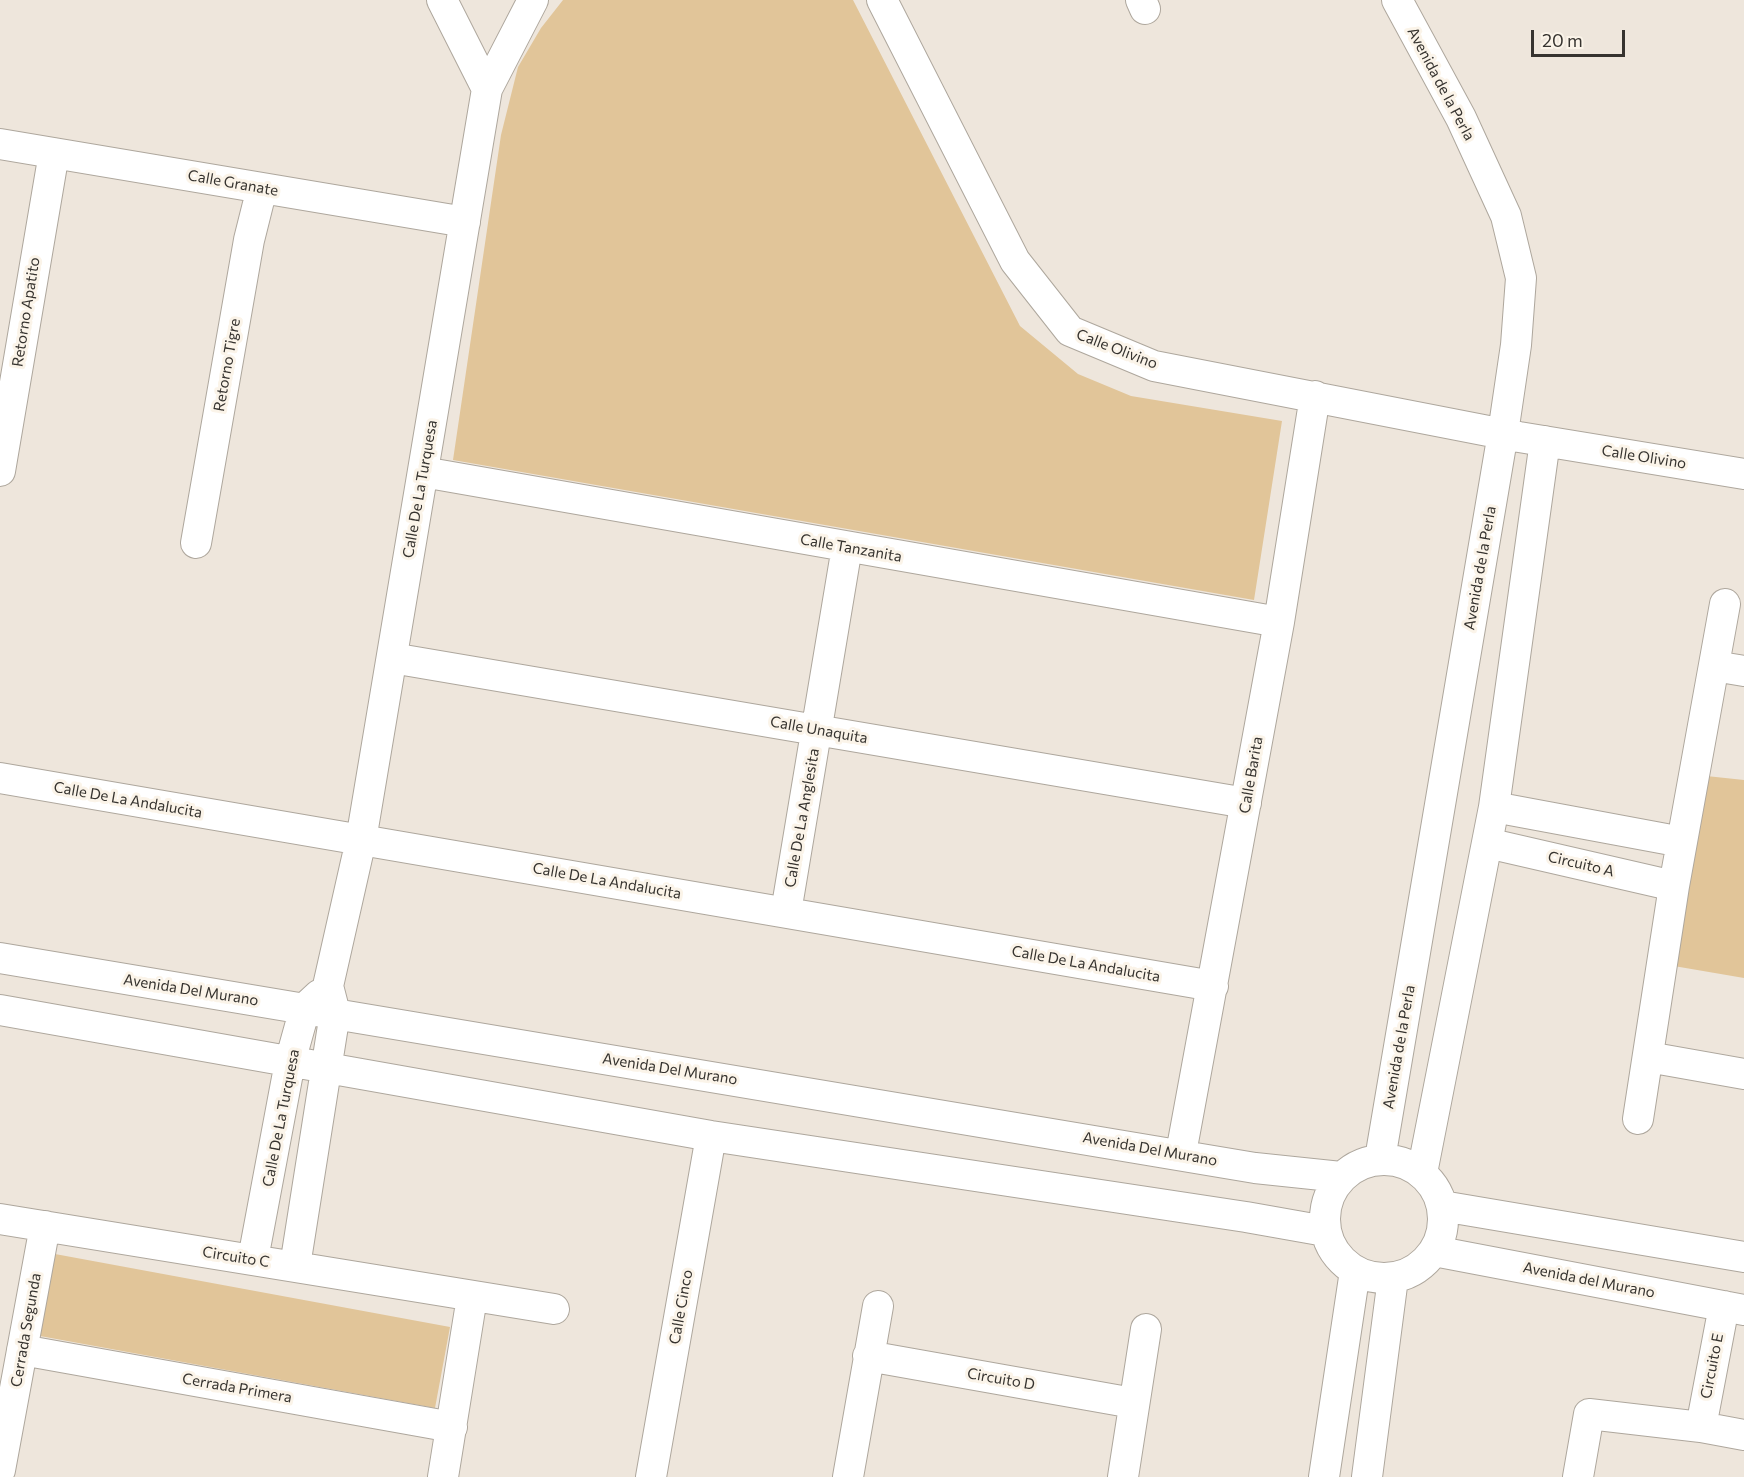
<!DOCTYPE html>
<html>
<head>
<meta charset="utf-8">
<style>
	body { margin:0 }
	#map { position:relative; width:1744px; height:1477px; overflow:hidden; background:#eee6dc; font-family:Commissioner,sans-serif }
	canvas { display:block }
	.scale { position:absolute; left:1531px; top:30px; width:94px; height:27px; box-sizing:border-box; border:3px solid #36332f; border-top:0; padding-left:8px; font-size:18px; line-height:21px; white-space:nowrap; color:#36332f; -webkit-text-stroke:4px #fbf4e9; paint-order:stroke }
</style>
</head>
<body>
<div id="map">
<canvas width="1744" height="1477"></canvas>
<div class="scale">20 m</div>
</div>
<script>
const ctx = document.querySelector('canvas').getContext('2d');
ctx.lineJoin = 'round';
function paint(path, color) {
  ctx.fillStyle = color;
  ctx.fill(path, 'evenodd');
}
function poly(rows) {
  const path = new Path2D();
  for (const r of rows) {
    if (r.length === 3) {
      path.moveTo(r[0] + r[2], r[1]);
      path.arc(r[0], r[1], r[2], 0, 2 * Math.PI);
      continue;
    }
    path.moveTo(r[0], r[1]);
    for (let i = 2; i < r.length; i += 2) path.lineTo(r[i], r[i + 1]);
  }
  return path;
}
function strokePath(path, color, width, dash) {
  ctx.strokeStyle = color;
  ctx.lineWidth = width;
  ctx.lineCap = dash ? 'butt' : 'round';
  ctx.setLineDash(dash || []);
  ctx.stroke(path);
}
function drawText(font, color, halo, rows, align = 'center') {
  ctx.font = font + ' Commissioner,sans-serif';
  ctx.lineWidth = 6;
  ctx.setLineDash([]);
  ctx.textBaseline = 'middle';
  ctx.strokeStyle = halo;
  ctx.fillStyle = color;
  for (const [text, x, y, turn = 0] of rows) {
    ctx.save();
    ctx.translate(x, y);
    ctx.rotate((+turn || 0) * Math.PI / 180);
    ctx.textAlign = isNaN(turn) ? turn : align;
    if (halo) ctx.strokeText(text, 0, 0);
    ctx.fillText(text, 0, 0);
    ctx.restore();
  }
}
paint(poly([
	[563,0,853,0,1020,326,1078,374,1131,396,1282,421,1254,600,453,460,501,135,518,67,541,28],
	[1697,775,1744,780,1744,978,1668,965],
	[55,1254,450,1327,435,1408,40,1336]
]), '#e1c599');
const minor = poly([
	[442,0,487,89],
	[882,0,1015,261,1070,331,1154,366,1519,437,1744,474],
	[1141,0,1145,9],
	[0,144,465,222],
	[0,471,54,153],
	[423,472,1279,622],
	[196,543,249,240,262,188],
	[392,658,1246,803],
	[1714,666,1744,671],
	[0,778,1213,986],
	[1494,807,1682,842],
	[1487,843,1674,886],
	[786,912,847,547],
	[0,958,1255,1168,1341,1177],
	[0,1010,711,1136,1246,1217,1325,1231],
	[1648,1057,1744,1074],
	[1638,1119,1674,886,1725,604],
	[1181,1153,1279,622,1315,396],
	[1380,1159,1503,433,1516,345,1521,278,1506,216,1461,118,1397,0],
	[1384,1219,59],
	[1422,1173,1494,807,1545,441],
	[1442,1206,1744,1257],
	[0,1219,554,1309],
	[1434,1251,1744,1310],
	[253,1259,290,1062,305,1008,319,995],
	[295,1266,335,1013,328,986,361,840,487,89,533,0],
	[22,1350,452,1427],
	[868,1356,1133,1403],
	[1701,1427,1724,1306],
	[0,1470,45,1226],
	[443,1477,472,1297],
	[651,1477,711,1136],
	[848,1477,878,1306],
	[1123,1477,1146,1329],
	[1324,1477,1355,1271],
	[1367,1477,1393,1278],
	[1578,1477,1589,1414,1701,1427,1744,1435]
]);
strokePath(minor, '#aea79d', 32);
strokePath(minor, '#fff', 30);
drawText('15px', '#36332f', '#fbf4e9', [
	["Avenida de la Perla",1441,84,62],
	["Calle Granate",233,183,10],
	["Retorno Apatito",26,312,-81],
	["Calle Olivino",1117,349,21],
	["Retorno Tigre",227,365,-80],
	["Calle Olivino",1644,457,9],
	["Calle De La Turquesa",420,489,-80],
	["Calle Tanzanita",851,548,10],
	["Avenida de la Perla",1480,568,-80],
	["Calle Unaquita",819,730,10],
	["Calle Barita",1251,775,-80],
	["Calle De La Andalucita",128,800,10],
	["Calle De La Anglesita",802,818,-80],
	["Circuito A",1581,864,13],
	["Calle De La Andalucita",607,881,10],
	["Calle De La Andalucita",1086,964,10],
	["Avenida Del Murano",191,990,9],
	["Avenida de la Perla",1399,1047,-80],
	["Avenida Del Murano",670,1069,9],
	["Calle De La Turquesa",281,1118,-79],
	["Avenida Del Murano",1150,1149,10],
	["Circuito C",236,1257,9],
	["Avenida del Murano",1589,1280,11],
	["Calle Cinco",681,1307,-80],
	["Cerrada Segunda",26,1330,-80],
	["Circuito E",1712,1366,-79],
	["Circuito D",1001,1379,10],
	["Cerrada Primera",237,1388,10]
]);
</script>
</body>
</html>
